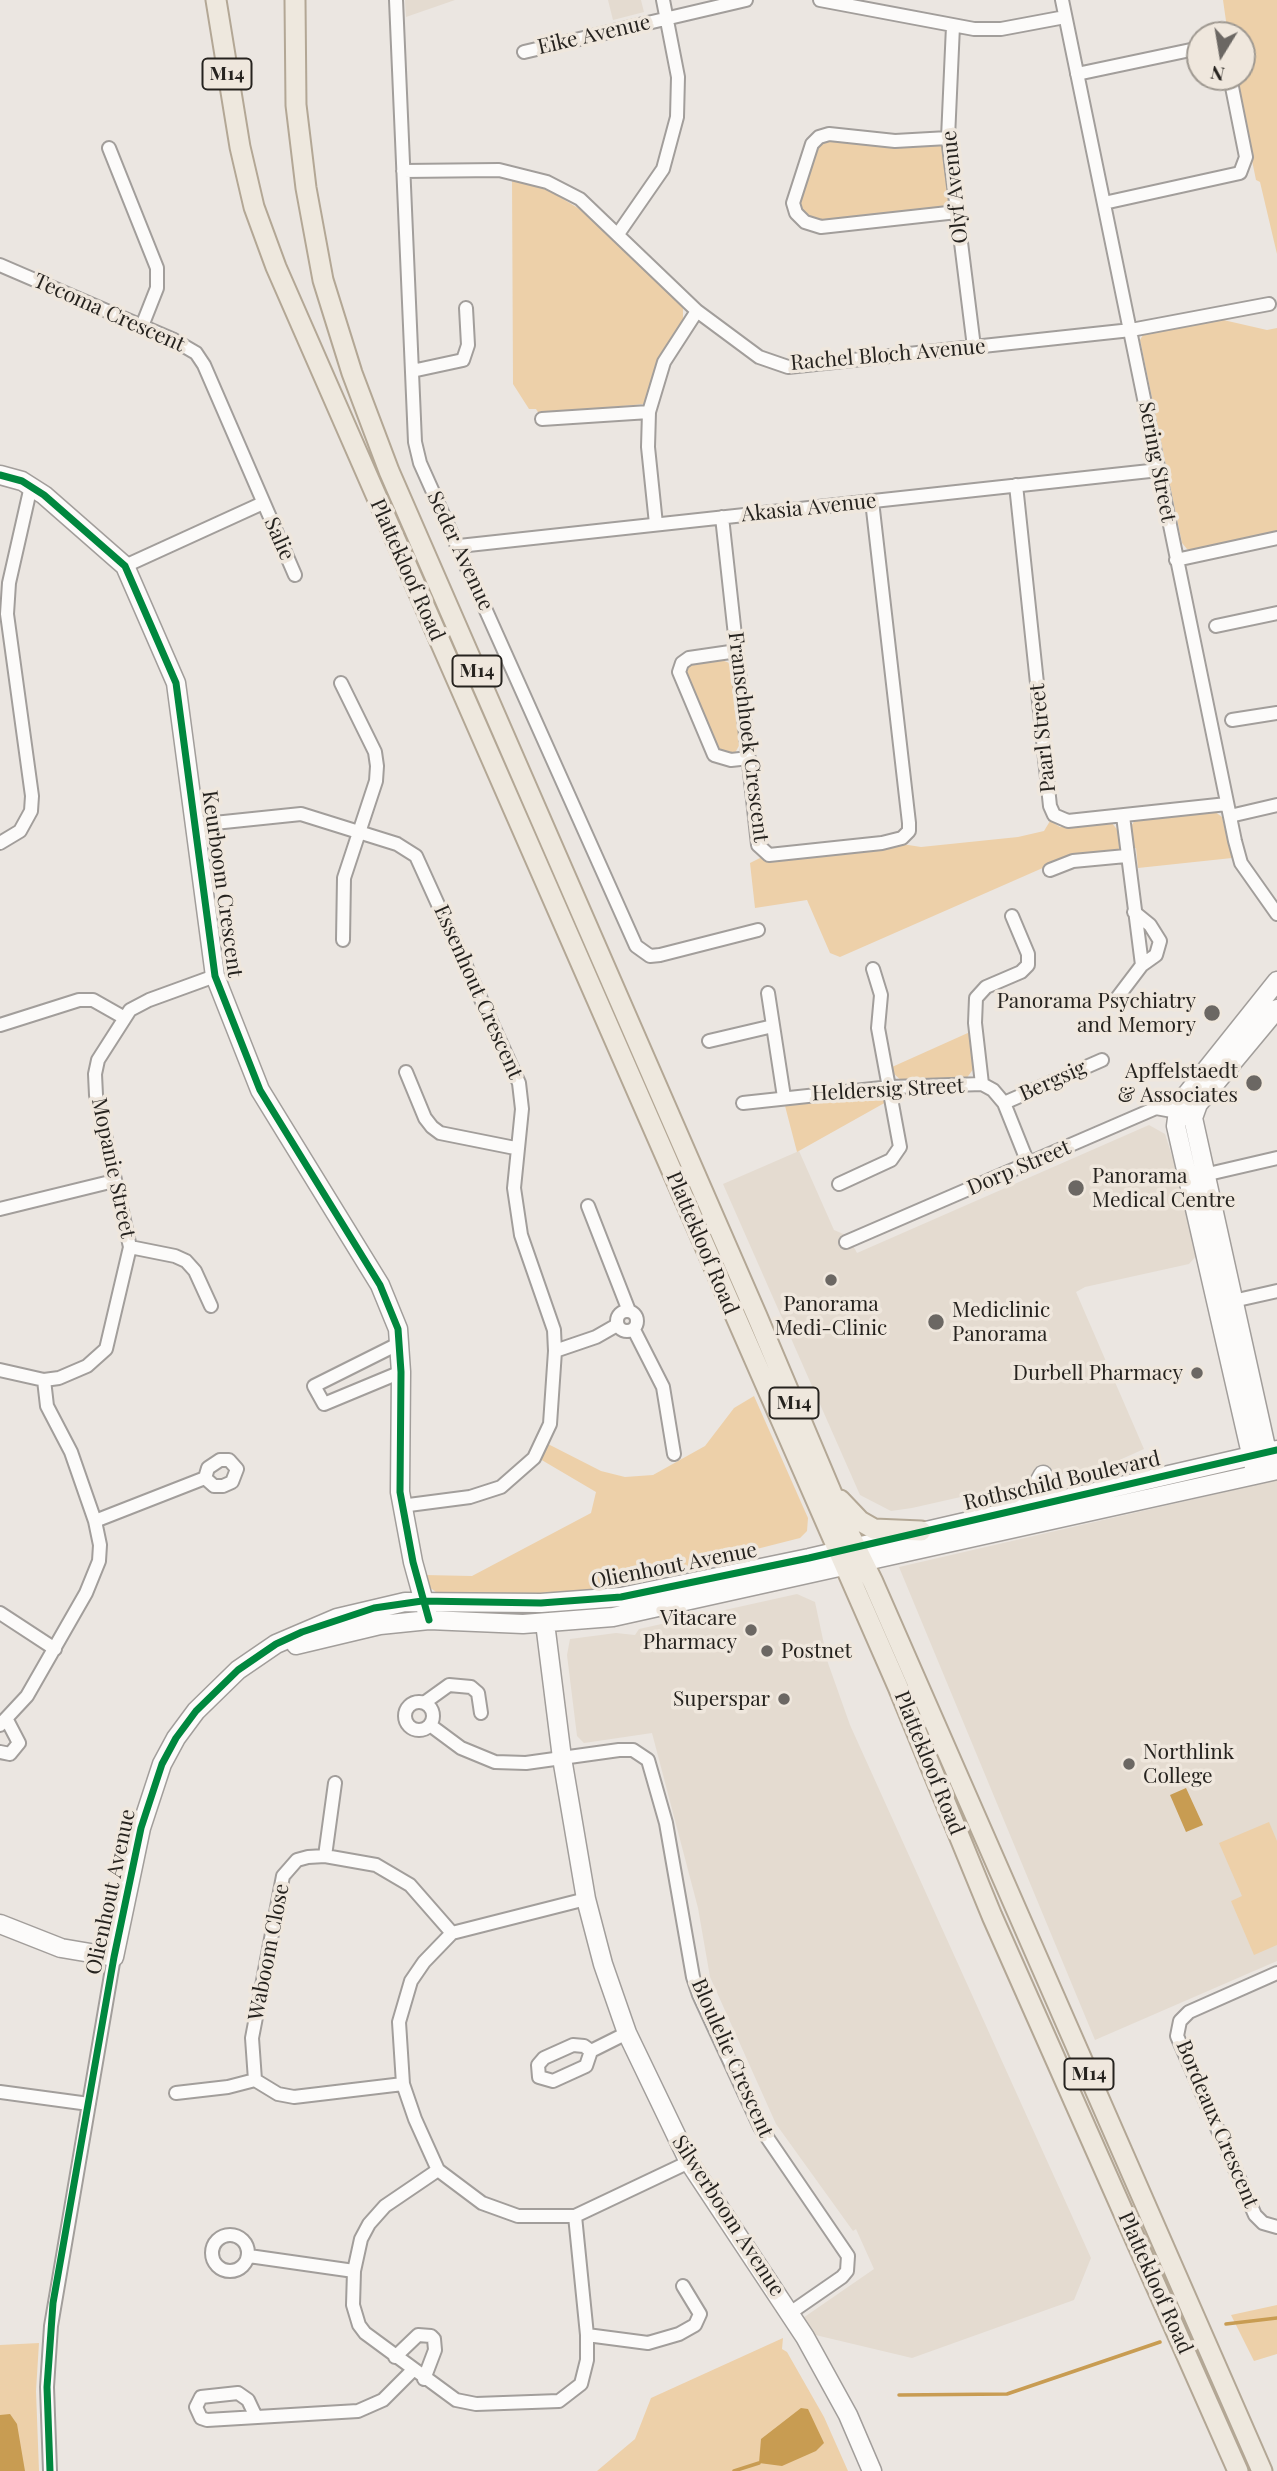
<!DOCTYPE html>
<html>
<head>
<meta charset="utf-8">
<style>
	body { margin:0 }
	#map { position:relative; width:1277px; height:2471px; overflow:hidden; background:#ebe6e1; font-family:"Playfair Display",serif }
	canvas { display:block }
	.north { position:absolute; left:1186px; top:21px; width:70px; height:70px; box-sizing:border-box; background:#efe7dd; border:2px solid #9f9991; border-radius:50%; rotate:191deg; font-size:19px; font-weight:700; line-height:28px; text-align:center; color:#26231f }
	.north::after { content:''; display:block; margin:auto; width:24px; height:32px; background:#6b6763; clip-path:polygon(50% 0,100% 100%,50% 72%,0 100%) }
</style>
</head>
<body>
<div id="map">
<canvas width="1277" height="2471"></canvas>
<div class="north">N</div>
</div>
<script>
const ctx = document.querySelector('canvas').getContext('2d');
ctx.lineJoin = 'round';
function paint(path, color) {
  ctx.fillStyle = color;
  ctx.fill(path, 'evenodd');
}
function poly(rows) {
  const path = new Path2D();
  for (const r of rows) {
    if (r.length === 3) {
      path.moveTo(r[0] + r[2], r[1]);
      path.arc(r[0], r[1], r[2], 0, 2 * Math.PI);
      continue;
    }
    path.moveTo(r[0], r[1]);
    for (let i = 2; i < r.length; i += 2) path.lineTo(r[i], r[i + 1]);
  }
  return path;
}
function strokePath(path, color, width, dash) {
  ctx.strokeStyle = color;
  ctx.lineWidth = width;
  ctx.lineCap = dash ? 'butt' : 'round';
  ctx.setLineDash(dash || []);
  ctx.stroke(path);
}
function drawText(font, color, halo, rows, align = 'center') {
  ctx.font = font + ' "Playfair Display",serif';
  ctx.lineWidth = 7;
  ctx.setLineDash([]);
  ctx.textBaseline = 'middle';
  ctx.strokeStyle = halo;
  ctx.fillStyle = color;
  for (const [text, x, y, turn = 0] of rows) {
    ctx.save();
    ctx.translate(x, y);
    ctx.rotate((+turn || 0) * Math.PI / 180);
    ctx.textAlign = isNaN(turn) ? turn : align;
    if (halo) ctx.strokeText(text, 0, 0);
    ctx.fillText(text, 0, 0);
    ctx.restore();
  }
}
paint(poly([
	[405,0,455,0,406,17],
	[608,0,641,0,644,12,613,20],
	[1149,1125,1165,1134,1189,1209,1198,1254,1189,1264,1085,1287,1076,1292,1144,1449,1115,1462,912,1508,891,1511,860,1495,723,1184,799,1151,834,1230,848,1236,857,1253],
	[1277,1480,1277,1961,1095,2040,899,1567],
	[797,1594,815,1602,828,1663,850,1725,1091,2258,1074,2300,912,2358,807,2333,800,2320,874,2269,856,2229,853,2231,776,2124,710,1977,698,1908,652,1733,584,1743,577,1736,567,1655,570,1639,616,1633,635,1635,639,1629]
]), '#e4dbd0');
paint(poly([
	[1223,0,1277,0,1277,254,1260,182,1256,180,1235,77,1242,77,1242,35,1228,35],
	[819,137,948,138,957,212,821,227,796,213],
	[512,178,550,191,586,213,683,308,683,322,666,348,644,404,539,414,536,409,529,409,513,384],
	[1219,319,1267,330,1277,328,1277,533,1195,550,1187,549,1182,543,1140,340,1144,333],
	[719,659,732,664,733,669,741,742,735,753,729,754,717,751,685,672,690,664],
	[1214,811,1222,817,1232,858,1138,868,1136,848,1131,849,1130,828,1135,820],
	[1050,821,1060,827,1112,823,1119,832,1121,850,1070,856,840,957,830,953,807,900,755,908,750,863,762,857,902,844,921,847,1018,837,1044,831],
	[970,1032,974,1068,966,1079,902,1081,894,1074,892,1067],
	[881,1094,888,1101,797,1152,784,1102],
	[754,1396,808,1518,807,1531,800,1538,682,1568,647,1581,573,1593,541,1597,440,1595,429,1587,424,1575,472,1576,591,1513,596,1492,540,1459,548,1444,601,1471,625,1477,653,1475,705,1446,734,1408],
	[1269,1822,1277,1841,1277,1945,1254,1955,1231,1901,1242,1896,1219,1843],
	[1277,2305,1277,2354,1254,2361,1231,2315],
	[783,2338,782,2349,787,2352,824,2417,848,2471,597,2471,635,2439,651,2398],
	[39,2343,36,2391,39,2471,0,2471,0,2345]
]), '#edd0a9');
paint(poly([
	[1186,1788,1203,1825,1186,1832,1170,1795],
	[801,2408,808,2409,824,2443,816,2451,782,2466,759,2463,761,2439],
	[10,2414,17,2424,25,2471,0,2471,0,2415]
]), '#c89c52');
strokePath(poly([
	[1226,2324,1277,2318],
	[899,2395,1007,2394,1160,2342],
	[734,2471,759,2463]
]), '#c89c52', 3.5);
const street = poly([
	[396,0,415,442,420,463,636,946,650,956,660,955,758,930],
	[820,0,974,29,1001,29,1065,17],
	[1062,0,1235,841,1241,863,1277,914],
	[953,26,948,138,974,347],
	[524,52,746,0],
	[1077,74,1200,48],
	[948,138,895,141,829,134,819,137,812,144,793,203,796,213,805,222,821,227,957,212],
	[109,148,157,268,157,288,142,326],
	[403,171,499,170,547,182,580,199,697,311,759,357,788,367,1131,330,1269,304],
	[1104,203,1240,173,1246,157,1230,77],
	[618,234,663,169,677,117,678,77,663,0],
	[0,265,172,339,196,353,204,365,295,575],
	[412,371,463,360,468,345,466,308],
	[542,419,649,412],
	[1016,485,1050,806,1054,815,1068,821,1227,804],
	[722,517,758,845,769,855,882,843,902,838,909,831,909,823,872,501],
	[656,524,648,447,649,412,664,362,697,311],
	[459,546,1159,470],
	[1176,560,1277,538],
	[125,566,263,503],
	[1216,626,1277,613],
	[737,651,689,658,682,663,679,672,714,755,731,760,749,758],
	[341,683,375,752,377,766,376,781,344,878,343,940],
	[1232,720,1277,713],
	[1230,816,1277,805],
	[195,825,301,814,397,844,416,856,519,1083,522,1109,514,1188,521,1235,554,1330,555,1351,550,1424,534,1458,501,1487,470,1497,401,1506],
	[0,843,20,831,31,811,32,796,7,614,9,583,31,486],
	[1050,870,1073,861,1126,856],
	[1134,912,1150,925,1160,941,1156,955,1142,965],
	[768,993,784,1097],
	[1117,998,1142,965,1123,816],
	[0,1025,79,1000,93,1000,123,1017],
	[709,1041,773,1026],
	[406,1072,425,1118,432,1127,440,1133,515,1148],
	[982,1084,975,1023,976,998,986,987,1021,972,1028,965,1028,954,1012,916],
	[743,1103,891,1087,982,1084,993,1090,1004,1103,1028,1163],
	[1004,1103,1102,1060],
	[1204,1175,1277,1158],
	[839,1184,891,1160,900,1147,878,1028,881,995,873,969],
	[588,1206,629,1311],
	[0,1209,114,1181],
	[846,1242,1156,1108,1183,1113],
	[130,1247,175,1256,186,1261,195,1271,211,1306],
	[1233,1301,1277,1291],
	[627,1321,10],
	[634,1330,663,1387,674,1454],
	[400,1343,314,1386,324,1404,401,1372],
	[555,1351,596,1337,617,1325],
	[0,1370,44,1380,59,1378,87,1366,106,1349,130,1247,96,1095,95,1074,98,1060,130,1010,149,1000,215,976],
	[95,1521,205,1478,208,1468,220,1460,229,1460,237,1469,232,1482,223,1486,214,1486,205,1478],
	[0,1613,55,1649],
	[419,1716,14],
	[424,1703,449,1685,471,1687,478,1693,481,1713],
	[0,1725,27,1696,86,1593,99,1561,100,1545,95,1521,71,1452,47,1406,44,1380],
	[430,1725,461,1748,495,1762,526,1763,619,1750,633,1750,648,1760,666,1823,693,1977,699,1995,760,2127,848,2256,847,2271,842,2277,790,2313],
	[0,1752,10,1754,19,1743,7,1720],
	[325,1856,335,1783],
	[586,1899,452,1933,424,1962,411,1981,399,2022,403,2084,415,2119,438,2170,482,2203,518,2216,575,2216,689,2162],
	[1277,1973,1189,2012,1180,2021,1177,2036,1255,2215,1263,2223,1277,2227],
	[573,2045,584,2046,591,2051,586,2066,553,2081,539,2077,538,2065,544,2058,573,2045],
	[591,2051,627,2033],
	[403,2084,294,2097,278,2094,255,2080,252,2038,283,1876,297,1860,308,1857,325,1856,376,1865,410,1885,452,1933],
	[0,2092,89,2104],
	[176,2093,228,2087,255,2080],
	[438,2170,385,2206,369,2224,361,2239,354,2271,353,2305,359,2325,365,2333,456,2400,476,2404,559,2401,581,2384,587,2360,587,2335,575,2216],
	[230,2253,18],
	[249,2256,354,2271],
	[587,2335,648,2343,679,2334,695,2325,700,2314,683,2286],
	[395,2357,418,2335,431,2336,434,2339,435,2350,424,2379],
	[256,2417,248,2400,238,2393,201,2397,196,2407,201,2418,207,2420,358,2411,383,2400,412,2371],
	[50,2471,47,2387,51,2326,114,1957]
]);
const secondary = poly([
	[0,475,22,481,44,495,125,566,176,683,215,976,260,1090,380,1285,398,1329,401,1372,400,1492,413,1562,429,1620],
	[1269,1461,1193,1118,1198,1104,1277,1009],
	[1254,1467,1176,1126,1178,1111,1186,1095,1277,981],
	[1015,1501,1032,1495,1043,1475],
	[545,1623,562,1758,586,1899,603,1964,627,2033,689,2162,805,2337,848,2415,872,2471],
	[296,1645,380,1625,429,1620,523,1624,613,1617,1277,1470],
	[0,1924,61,1948,114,1957,141,1828,162,1764,176,1738,196,1711,238,1670,276,1644,337,1618,405,1602,541,1603,621,1597,809,1558,1277,1450]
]);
const primary = poly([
	[216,0,240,147,254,207,276,267,898,1687,992,1916,1238,2471],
	[295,0,296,105,306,188,323,280,352,373,389,471,757,1316,846,1527,873,1582,1262,2471],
	[840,1500,860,1521,874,1529,921,1531]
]);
strokePath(street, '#a29e9b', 16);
strokePath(secondary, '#a29e9b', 21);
strokePath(primary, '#b3a795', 23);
strokePath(street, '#fcfbfa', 12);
strokePath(secondary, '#fcfbfa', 18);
strokePath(primary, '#eee8de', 19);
strokePath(poly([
	[0,475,22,481,44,495,125,566,176,683,215,976,260,1090,380,1285,398,1329,401,1372,400,1492,413,1562,429,1620],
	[50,2471,47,2387,53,2303,114,1957,141,1828,162,1764,176,1738,196,1711,238,1670,276,1644,302,1632,374,1608,422,1601,541,1603,621,1597,809,1558,1277,1450]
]), '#00873e', 7);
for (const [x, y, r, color] of [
	[1212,1013,9,"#6b6763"],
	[1254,1083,9,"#6b6763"],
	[1076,1188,9,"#6b6763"],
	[831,1280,7,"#6b6763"],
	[936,1322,9,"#6b6763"],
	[1197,1373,7,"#6b6763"],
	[751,1630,7,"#6b6763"],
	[767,1651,7,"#6b6763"],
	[784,1699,7,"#6b6763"],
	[1129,1764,7,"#6b6763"]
]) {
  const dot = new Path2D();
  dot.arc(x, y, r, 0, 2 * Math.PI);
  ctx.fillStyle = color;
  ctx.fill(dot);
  strokePath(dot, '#efe7dd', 2.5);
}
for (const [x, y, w] of [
	[227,74,49],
	[477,671,49],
	[794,1403,49],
	[1089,2074,49]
]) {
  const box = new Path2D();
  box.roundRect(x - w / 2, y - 15.5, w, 31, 5);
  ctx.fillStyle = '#efe7dd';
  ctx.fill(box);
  strokePath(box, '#26231f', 2);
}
drawText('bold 19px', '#26231f', null, [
	["M14",227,74],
	["M14",477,671],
	["M14",794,1403],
	["M14",1089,2074]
]);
drawText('21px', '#26231f', '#efe7dd', [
	["Eike Avenue",594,35,-13],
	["Olyf Avenue",955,187,-96],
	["Tecoma Crescent",109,313,24],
	["Rachel Bloch Avenue",888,355,-5],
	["Sering Street",1157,462,79],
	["Akasia Avenue",809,508,-6],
	["Salie",279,539,66],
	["Seder Avenue",460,551,65],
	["Plattekloof Road",407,570,66],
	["Franschhoek Crescent",748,737,83],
	["Paarl Street",1043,738,-96],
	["Keurboom Crescent",222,884,82],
	["Essenhout Crescent",478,992,66],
	["Bergsig",1053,1081,-24],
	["Heldersig Street",888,1090,-3],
	["Mopanie Street",113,1168,78],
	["Dorp Street",1019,1168,-23],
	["Plattekloof Road",702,1243,67],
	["Rothschild Boulevard",1062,1481,-13],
	["Olienhout Avenue",674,1566,-11],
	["Plattekloof Road",929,1763,68],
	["Olienhout Avenue",111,1892,-78],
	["Waboom Close",269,1952,-79],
	["Bloulelie Crescent",732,2058,66],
	["Bordeaux Crescent",1217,2124,67],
	["Silwerboom Avenue",728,2216,57],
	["Plattekloof Road",1155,2283,66]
]);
drawText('21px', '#26231f', '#efe7dd', [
	["Panorama Psychiatry",1196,1001],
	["and Memory",1196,1025],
	["Apffelstaedt",1238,1071],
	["& Associates",1238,1095],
	["Panorama",1092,1176,"left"],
	["Medical Centre",1092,1200,"left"],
	["Panorama",831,1304,"center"],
	["Medi-Clinic",831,1328,"center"],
	["Mediclinic",952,1310,"left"],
	["Panorama",952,1334,"left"],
	["Durbell Pharmacy",1183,1373],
	["Vitacare",737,1618],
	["Pharmacy",737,1642],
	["Postnet",781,1651,"left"],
	["Superspar",770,1699],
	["Northlink",1143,1752,"left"],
	["College",1143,1776,"left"]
], 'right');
</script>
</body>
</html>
